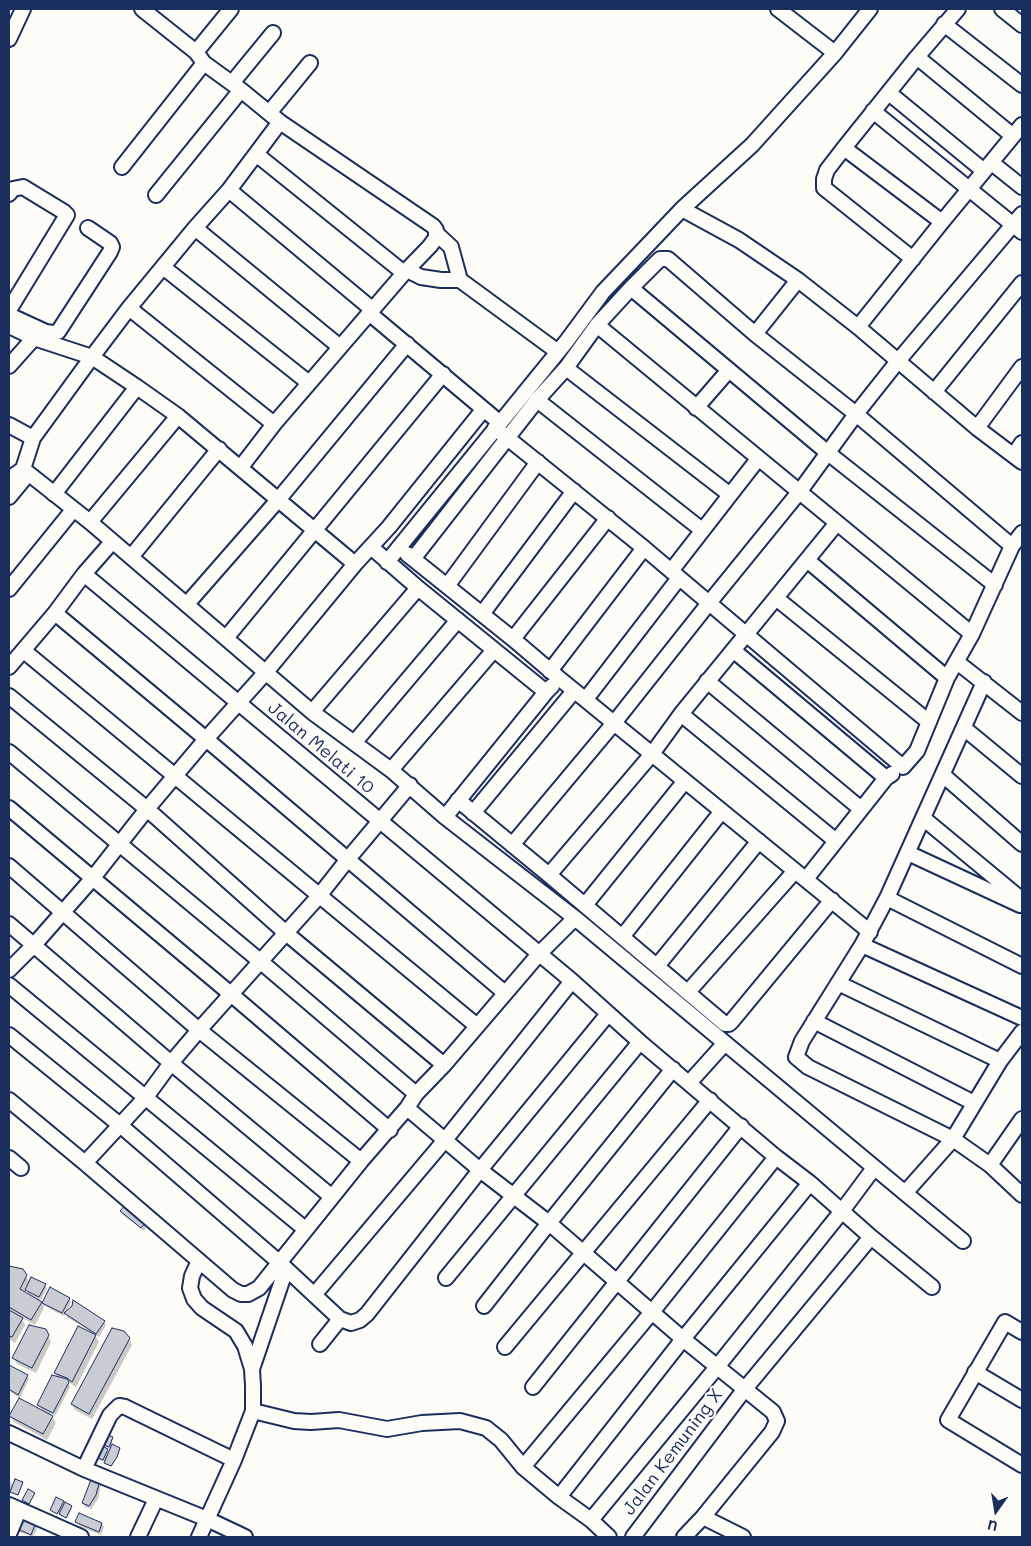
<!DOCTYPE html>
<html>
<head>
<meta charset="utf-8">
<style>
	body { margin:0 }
	#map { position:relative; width:1031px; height:1546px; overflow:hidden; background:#fdfcf7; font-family:Mali,sans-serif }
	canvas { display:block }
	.frame { position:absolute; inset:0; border:10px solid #1b2f5e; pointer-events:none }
	.north { position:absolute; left:971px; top:1486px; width:50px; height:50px; -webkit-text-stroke:4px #fdfcf7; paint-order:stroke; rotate:193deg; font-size:14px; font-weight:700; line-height:20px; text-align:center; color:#1b2f5e }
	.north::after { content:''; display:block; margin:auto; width:18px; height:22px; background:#1b2f5e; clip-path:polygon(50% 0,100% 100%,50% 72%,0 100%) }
</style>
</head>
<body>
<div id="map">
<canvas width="1031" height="1546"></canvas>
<div class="frame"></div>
<div class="north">U</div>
</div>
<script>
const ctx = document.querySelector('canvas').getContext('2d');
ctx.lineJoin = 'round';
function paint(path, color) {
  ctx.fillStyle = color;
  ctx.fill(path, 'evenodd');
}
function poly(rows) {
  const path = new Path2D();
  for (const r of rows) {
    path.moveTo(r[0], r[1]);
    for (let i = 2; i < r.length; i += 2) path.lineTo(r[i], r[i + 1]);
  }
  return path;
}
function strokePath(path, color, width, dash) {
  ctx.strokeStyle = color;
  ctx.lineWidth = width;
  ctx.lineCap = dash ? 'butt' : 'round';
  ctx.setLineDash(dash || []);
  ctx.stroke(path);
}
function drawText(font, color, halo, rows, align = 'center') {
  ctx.font = font + ' Mali,sans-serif';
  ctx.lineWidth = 4.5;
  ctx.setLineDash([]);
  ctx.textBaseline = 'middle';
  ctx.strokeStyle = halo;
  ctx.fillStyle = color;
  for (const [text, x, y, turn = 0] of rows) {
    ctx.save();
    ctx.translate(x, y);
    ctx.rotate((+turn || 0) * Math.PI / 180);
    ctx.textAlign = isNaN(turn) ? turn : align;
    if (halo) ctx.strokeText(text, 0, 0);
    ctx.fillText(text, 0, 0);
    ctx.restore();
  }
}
paint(poly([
	[121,1211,148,1225,144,1231,123,1215],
	[9,1267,22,1270,30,1283,45,1284,47,1288,41,1300,39,1299,42,1305,50,1289,69,1299,71,1302,67,1311,104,1322,106,1325,99,1337,94,1334,99,1342,76,1387,68,1382,70,1387,55,1416,50,1413,56,1423,47,1440,14,1422,10,1416,43,1412,39,1405,58,1378,55,1373,91,1332,67,1317,66,1314,64,1316,43,1305,44,1308,35,1325,21,1317,25,1325,15,1343,9,1339],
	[26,1289,30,1296,24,1293],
	[45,1330,51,1342,36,1373,17,1364,14,1358],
	[129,1338,132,1345,92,1419,75,1410,72,1404],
	[9,1367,27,1376,29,1379,20,1398,9,1391],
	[104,1435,113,1438,111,1445,120,1450,112,1467,96,1457,107,1450,109,1454,112,1449,101,1445],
	[9,1481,14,1486,22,1483,19,1495,11,1491,9,1492],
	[99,1481,101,1484,98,1499,91,1509,85,1507,83,1503],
	[63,1502,65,1505,72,1508,67,1518,61,1516,59,1512,58,1514,51,1510],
	[77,1522,102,1524,104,1527,101,1535,79,1526],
	[36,1523,38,1526,33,1537,17,1531,14,1527]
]), '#0003');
const building = poly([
	[126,1204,147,1220,141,1228,120,1211,126,1204],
	[9,1266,23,1269,27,1275,20,1289,42,1302,31,1320,9,1307,9,1266],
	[31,1277,46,1284,39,1297,25,1290,31,1277],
	[50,1287,70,1298,62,1313,42,1303,50,1287],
	[73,1300,105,1321,96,1334,64,1313,72,1306,73,1300],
	[9,1310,23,1318,12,1337,9,1336,9,1310],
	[29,1325,46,1329,49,1335,32,1368,12,1358,29,1325],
	[78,1326,96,1335,72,1382,67,1378,54,1373,78,1326],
	[112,1328,124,1331,130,1338,89,1414,71,1404,112,1328],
	[9,1365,28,1375,18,1395,9,1389,9,1365],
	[52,1375,67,1379,69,1382,53,1413,37,1405,52,1375],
	[19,1398,53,1416,43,1434,9,1416,19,1398],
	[103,1433,113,1437,109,1447,99,1443,103,1433],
	[112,1444,120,1448,117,1457,111,1466,104,1463,112,1444],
	[100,1445,108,1449,103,1460,95,1457,100,1445],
	[92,1477,100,1480,96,1495,89,1506,82,1503,92,1477],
	[15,1479,23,1482,18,1495,10,1492,15,1479],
	[28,1489,35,1493,29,1504,22,1500,28,1489],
	[56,1497,64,1501,57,1514,50,1510,56,1497],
	[65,1502,72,1506,66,1518,59,1514,65,1502],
	[79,1513,102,1523,99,1532,75,1522,79,1513],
	[19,1514,36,1522,31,1535,13,1527,19,1514]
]);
paint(building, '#c9ccd3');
strokePath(building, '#1b2f5e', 1);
const minor = poly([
	[142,9,196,52],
	[778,9,835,53],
	[1002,9,1022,25],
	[944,24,1022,85],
	[9,39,23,9],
	[917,57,1013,136],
	[204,63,196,52,231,9],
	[232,83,273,33],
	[889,93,984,171],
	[873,111,1022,232],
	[269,113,310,63],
	[844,148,942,222],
	[256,154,404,273],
	[992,163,1022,187],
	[122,167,204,63,241,90,280,122,433,226,436,230,436,238,430,246,404,273,274,424,241,467],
	[229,190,373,310],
	[9,194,13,189,23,187,64,212,67,215,9,310],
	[156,195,241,90],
	[682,209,739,240,798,280,858,327,977,428,1022,462],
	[195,228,340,347],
	[437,234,451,247,460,280],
	[913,259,824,188,824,179,827,170,844,148,917,57,958,9],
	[163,267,309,383],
	[407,270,421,277,441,280,460,280,558,352],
	[631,288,828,453,995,585],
	[129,308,274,424],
	[369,313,499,422],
	[9,315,46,332,53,333,58,332,110,252,112,247,110,243,88,228],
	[597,325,972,634],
	[9,326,34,338,92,357,137,387,178,416,355,564],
	[858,327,942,222,1022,125],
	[755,334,798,280],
	[9,366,34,338],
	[566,368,729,494],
	[934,392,1022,283],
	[537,400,702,530],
	[696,408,729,370],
	[9,425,33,438],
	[495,428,644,548,903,767,917,751,947,678,972,634,1012,546,1022,533],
	[977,428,1022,367],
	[1014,455,1022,443],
	[23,469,33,438,92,357,129,308,195,228,229,190,280,122],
	[9,479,23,469,90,522,312,712,391,770,445,817,575,918,905,1193,953,1139,1000,1061,1022,1032],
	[54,494,137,387],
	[9,497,28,474],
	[90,522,178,416],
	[371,547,418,588,546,692],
	[407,554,513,639,560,679,870,932],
	[131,557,219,449],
	[413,559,537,400,566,368,597,325,631,288,660,259,668,259,755,334,856,414,1012,546],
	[807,560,947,678],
	[387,562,566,342,603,292,682,209,752,145,835,53,870,9],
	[671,571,758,459],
	[84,574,572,981,640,1042,776,1157,810,1183,871,1237,932,1287],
	[447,586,538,462],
	[9,589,73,510],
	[776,598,929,722],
	[187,604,278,500,407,344],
	[55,613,206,739,505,993],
	[482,614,574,491],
	[226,638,443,374],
	[513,639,608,518],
	[733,650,886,778],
	[24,651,477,1026],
	[957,662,1022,713],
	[9,667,55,613,84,574,112,542],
	[550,671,644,548],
	[707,681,861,809],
	[984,682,887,898,862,945,802,1041,796,1057,808,1067,953,1139,990,1165,1022,1195],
	[9,696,147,809,286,933,444,1065],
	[586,699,679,578],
	[312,712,418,588],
	[681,714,836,841],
	[965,729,1022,776],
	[354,743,458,620],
	[9,752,260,961,416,1094],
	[391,770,494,650],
	[943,775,1022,844],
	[458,800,549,875,725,1024,729,1024,732,1021,832,900],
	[9,808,232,995,390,1130],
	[473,813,574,691],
	[445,817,546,692,552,686],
	[923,818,1022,900],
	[512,845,614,723,709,603,800,491,856,414,898,361,1022,214],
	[908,853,1020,905],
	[9,866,199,1030,361,1161],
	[549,875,652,754,681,714,837,523],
	[806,879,886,778,892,774],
	[887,898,1022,966],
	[585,905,685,781],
	[9,924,171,1063,332,1197],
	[622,937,722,811],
	[862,945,1022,1018],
	[657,966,759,841],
	[9,970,34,945,92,879,147,809,206,739,266,672,355,564,389,527,483,410],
	[838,983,1000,1061],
	[9,985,305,1229],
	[688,992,795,871],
	[814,1021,974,1103],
	[9,1035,120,1125,280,1263,340,1319,351,1323,360,1320,367,1314,480,1170,608,1014],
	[689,1083,725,1043],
	[9,1100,85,1163,233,1290,241,1294,248,1294,259,1288,361,1161,407,1108,416,1094,444,1065,539,954,575,918],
	[407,1108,480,1170,549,1223,683,1339,773,1412,777,1421,772,1432,703,1517,684,1537],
	[9,1158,21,1168],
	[85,1163,146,1097,171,1063,199,1030,319,896,348,859,410,785],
	[990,1165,1022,1119],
	[905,1193,963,1241],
	[199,1261,192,1276,190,1288,194,1299,202,1308,236,1331,245,1346,252,1369,253,1386,253,1411,234,1460,199,1537],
	[446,1278,640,1042],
	[314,1295,445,1140,572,981],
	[484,1306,549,1223,673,1069],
	[1022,1332,1005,1322,948,1420,1022,1465],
	[320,1344,340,1319],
	[505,1347,710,1100],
	[252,1369,286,1269],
	[975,1372,1022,1400],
	[533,1387,741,1126],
	[253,1411,294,1421,311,1422,339,1420,387,1429,422,1423,460,1421,486,1428,501,1440,523,1467,559,1497,591,1520,609,1537],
	[9,1433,84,1469,207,1519,245,1537],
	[523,1467,652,1312,776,1157],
	[84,1469,110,1415,119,1406,125,1407,234,1460],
	[559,1497,683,1339,810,1183],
	[9,1505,81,1537],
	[703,1517,743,1537],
	[591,1520,717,1367,842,1211,874,1168],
	[9,1534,19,1510],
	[138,1537,156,1499],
	[633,1537,744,1390,871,1237]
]);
strokePath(minor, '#1b2f5e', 18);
strokePath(minor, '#fdfcf7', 14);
drawText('18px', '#1b2f5e', '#fdfcf7', [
	["Jalan Melati 10",321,748,40],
	["Jalan Kemuning X",673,1452,-53]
]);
</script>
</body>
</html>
